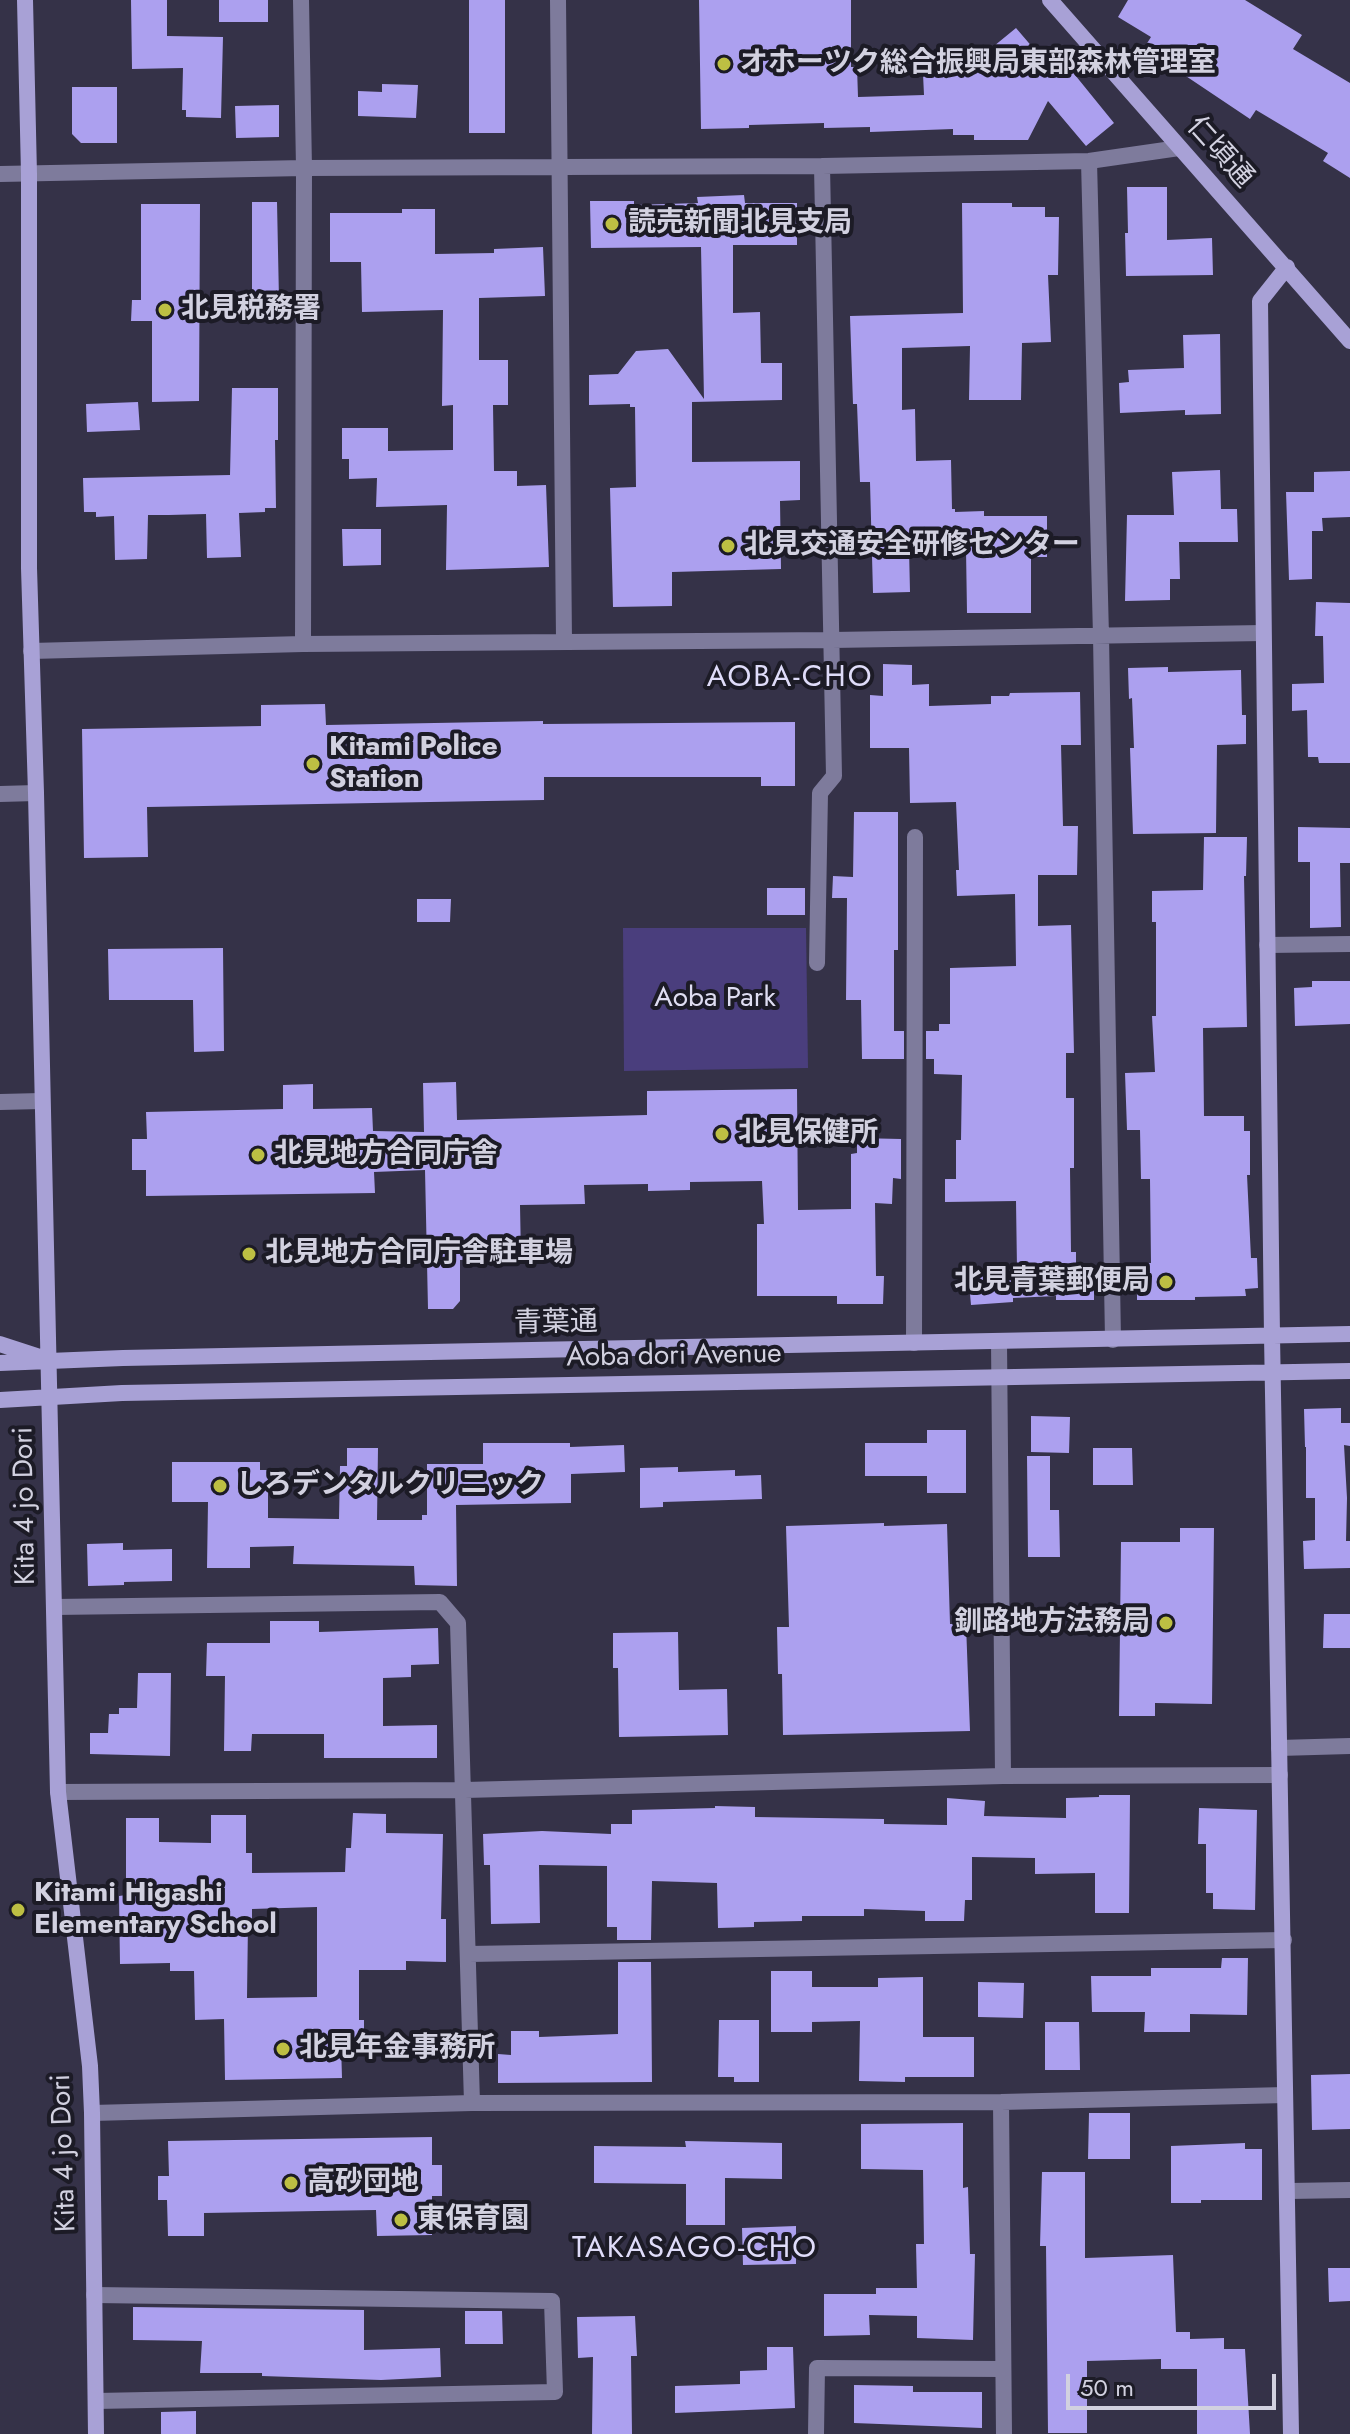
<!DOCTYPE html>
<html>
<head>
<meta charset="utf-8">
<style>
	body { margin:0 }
	#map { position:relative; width:1350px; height:2434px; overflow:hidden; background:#353248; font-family:Jost,sans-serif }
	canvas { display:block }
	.scale { position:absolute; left:1066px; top:2374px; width:210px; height:36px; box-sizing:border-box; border:4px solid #d2d1e0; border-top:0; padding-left:10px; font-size:24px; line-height:28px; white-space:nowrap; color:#d2d1e0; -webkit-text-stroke:6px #1c1b26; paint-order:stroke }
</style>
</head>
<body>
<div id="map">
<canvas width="1350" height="2434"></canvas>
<div class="scale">50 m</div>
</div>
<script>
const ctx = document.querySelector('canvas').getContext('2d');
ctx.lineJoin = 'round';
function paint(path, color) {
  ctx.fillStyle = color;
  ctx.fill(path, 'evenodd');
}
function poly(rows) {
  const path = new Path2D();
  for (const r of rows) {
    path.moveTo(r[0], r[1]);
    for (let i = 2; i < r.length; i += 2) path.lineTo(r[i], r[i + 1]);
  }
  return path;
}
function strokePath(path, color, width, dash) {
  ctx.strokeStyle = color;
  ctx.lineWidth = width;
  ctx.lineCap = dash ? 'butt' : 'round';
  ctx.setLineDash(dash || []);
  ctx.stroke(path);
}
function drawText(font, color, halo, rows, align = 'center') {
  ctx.font = font + ' Jost,"Noto Sans JP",sans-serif';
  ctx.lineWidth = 8;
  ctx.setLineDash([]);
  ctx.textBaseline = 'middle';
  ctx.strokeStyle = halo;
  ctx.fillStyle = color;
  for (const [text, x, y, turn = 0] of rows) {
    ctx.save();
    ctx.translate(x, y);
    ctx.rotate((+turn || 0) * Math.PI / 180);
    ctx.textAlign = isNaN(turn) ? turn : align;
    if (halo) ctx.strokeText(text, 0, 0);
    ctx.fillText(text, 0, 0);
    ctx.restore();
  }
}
paint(poly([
	[623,928,806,928,808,1068,624,1071]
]), '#4a3e7d');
paint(poly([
	[131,0,167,0,167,36,223,37,221,118,186,117,186,110,182,110,183,68,132,69],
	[219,0,268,0,268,22,219,22],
	[469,0,505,0,505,133,469,133],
	[699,0,851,0,851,67,857,67,858,97,924,95,923,74,961,73,1016,28,1046,63,1058,54,1114,123,1086,146,1048,101,1028,140,974,140,974,135,953,135,953,129,870,132,870,127,824,128,824,123,749,125,749,128,701,129],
	[1128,0,1245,0,1302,35,1293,49,1350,83,1350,178,1323,161,1328,153,1256,110,1250,119,1144,48,1151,37,1118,17],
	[382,84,418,85,416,118,358,116,358,91,382,92],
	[72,87,117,87,117,143,81,143,72,134],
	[279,105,279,137,236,138,235,106],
	[1127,187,1167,187,1167,240,1212,238,1213,275,1126,276,1125,233,1128,233],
	[744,195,745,203,797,203,797,245,733,245,733,313,760,312,761,363,782,363,782,400,692,402,692,462,800,461,800,500,780,501,781,569,672,572,672,606,613,607,610,488,636,487,635,407,630,407,630,404,589,405,589,375,618,374,636,351,668,349,704,399,701,247,591,248,590,201,634,201,634,205,698,203,697,197],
	[252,202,277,202,279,300,252,300],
	[962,203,1012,203,1012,207,1045,207,1045,217,1059,217,1058,275,1048,275,1051,342,1022,343,1021,400,969,400,970,346,902,348,902,410,915,409,916,461,951,460,952,509,955,509,955,512,984,511,984,516,1047,516,1047,557,1031,557,1031,613,967,613,966,549,963,549,963,547,909,548,910,592,873,593,870,482,860,482,857,404,853,404,850,316,963,313],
	[141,204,200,204,199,401,152,402,152,321,131,321,132,300,141,300],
	[402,209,435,209,435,254,494,253,494,249,543,247,545,296,479,298,479,360,508,360,508,405,493,405,494,471,517,471,517,486,546,485,549,567,446,570,447,505,376,507,377,478,349,479,349,459,342,459,342,428,388,428,388,451,453,450,453,405,442,406,443,310,362,312,361,262,330,262,330,213,402,213],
	[1220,334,1221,414,1185,415,1185,410,1120,413,1119,383,1129,382,1128,370,1184,368,1183,335],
	[232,388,278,388,278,440,275,440,276,508,265,508,265,512,239,513,241,557,207,558,206,514,169,515,148,515,147,559,115,560,114,516,96,517,96,512,84,512,83,478,230,475],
	[138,402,140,430,87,432,86,404],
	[1220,470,1221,509,1237,509,1238,542,1179,542,1180,579,1170,579,1170,600,1125,601,1127,515,1174,515,1172,472],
	[1350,471,1350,517,1322,518,1323,531,1312,531,1312,579,1289,580,1286,492,1314,492,1314,472],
	[342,529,381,529,381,565,343,566],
	[1316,602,1350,603,1350,763,1319,763,1318,757,1308,757,1307,710,1292,711,1292,684,1324,683,1323,636,1315,636],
	[883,664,912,665,912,685,929,684,929,706,991,704,991,696,1009,696,1010,693,1080,692,1081,745,1061,745,1063,826,1078,826,1077,875,1038,875,1038,926,1071,925,1074,1053,1066,1053,1066,1098,1074,1098,1074,1168,1070,1168,1071,1252,1076,1252,1076,1271,1094,1271,1094,1300,1056,1300,1056,1296,1013,1298,1013,1302,971,1305,968,1272,1017,1269,1016,1201,945,1202,945,1179,956,1179,956,1140,961,1140,962,1075,934,1074,934,1059,926,1059,926,1031,939,1031,939,1024,950,1024,950,968,1016,966,1015,894,957,896,956,870,959,870,956,802,910,803,909,748,870,748,870,695,883,696],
	[1168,667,1168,672,1241,670,1242,715,1246,715,1246,744,1217,745,1216,833,1133,834,1130,748,1134,748,1132,698,1129,699,1128,668],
	[325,704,326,725,543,721,543,724,795,722,795,786,761,786,761,777,544,777,544,800,147,807,148,857,84,858,82,729,261,726,261,705],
	[854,812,898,812,898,950,894,950,894,1031,904,1031,904,1059,862,1059,861,1000,846,1000,847,898,832,898,833,876,853,877],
	[1298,827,1350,828,1350,863,1340,863,1341,927,1310,928,1310,862,1298,862],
	[1204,837,1247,837,1246,876,1244,876,1247,1027,1203,1028,1204,1116,1244,1116,1244,1131,1250,1131,1250,1175,1247,1175,1251,1258,1257,1258,1258,1288,1245,1289,1246,1296,1195,1297,1195,1300,1137,1300,1137,1263,1151,1263,1150,1179,1141,1179,1140,1130,1127,1130,1125,1073,1155,1072,1152,1016,1156,1016,1156,922,1152,922,1152,891,1203,890],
	[767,888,805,888,805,915,767,915],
	[417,899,451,899,450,922,417,922],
	[223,948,224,1051,194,1052,193,1000,109,1000,108,949],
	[1312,981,1350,981,1350,1024,1295,1026,1294,988,1312,987],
	[456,1082,457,1120,647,1115,647,1091,797,1089,798,1210,851,1209,851,1154,857,1153,857,1138,901,1139,901,1179,893,1178,892,1204,875,1203,876,1276,884,1276,883,1304,837,1304,837,1296,757,1296,757,1224,764,1224,762,1181,690,1182,690,1190,648,1191,648,1184,584,1185,585,1204,520,1205,521,1258,460,1260,460,1301,453,1309,428,1309,425,1170,374,1172,375,1193,146,1196,146,1170,132,1170,132,1139,147,1139,146,1112,283,1109,283,1085,313,1084,313,1109,372,1108,373,1131,424,1132,423,1083],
	[1341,1408,1341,1423,1350,1423,1350,1446,1344,1445,1347,1498,1346,1541,1350,1541,1350,1568,1304,1569,1303,1541,1315,1540,1315,1498,1306,1498,1306,1447,1305,1447,1304,1409],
	[1031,1416,1070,1417,1069,1453,1031,1452],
	[927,1430,966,1430,966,1493,927,1493,927,1476,865,1476,865,1443,927,1443],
	[483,1443,570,1443,570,1447,624,1445,625,1472,571,1474,571,1503,456,1505,457,1586,415,1585,414,1566,293,1564,294,1546,250,1547,250,1568,207,1568,208,1502,172,1502,172,1462,260,1462,260,1470,268,1470,268,1518,339,1519,340,1466,347,1466,347,1448,378,1448,377,1520,422,1520,422,1515,427,1515,427,1464,483,1464],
	[1093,1448,1132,1448,1133,1485,1093,1485],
	[1027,1456,1050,1456,1050,1510,1059,1510,1060,1557,1028,1557],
	[678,1467,678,1472,735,1470,735,1476,761,1475,762,1499,663,1502,663,1507,640,1508,640,1468],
	[884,1523,884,1526,947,1524,950,1624,966,1624,970,1731,783,1735,782,1674,778,1674,777,1627,789,1627,786,1526],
	[1180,1528,1214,1528,1212,1704,1155,1703,1155,1716,1119,1716,1121,1542,1180,1542],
	[123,1543,123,1550,172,1549,172,1581,124,1582,124,1585,88,1586,87,1544],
	[1324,1614,1350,1614,1350,1648,1323,1648],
	[270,1621,319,1621,319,1632,438,1628,439,1664,411,1665,411,1677,383,1678,383,1726,437,1725,437,1758,324,1758,324,1734,252,1734,251,1751,224,1751,225,1676,206,1676,207,1643,270,1643],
	[678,1632,679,1690,727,1689,728,1735,619,1737,618,1668,613,1668,613,1633],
	[138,1673,171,1673,170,1756,90,1754,90,1733,108,1733,109,1714,119,1714,119,1708,137,1708],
	[1099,1795,1130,1795,1129,1913,1095,1913,1095,1873,1035,1874,1035,1858,972,1857,972,1900,965,1900,964,1921,925,1921,925,1911,864,1909,864,1916,802,1916,802,1921,754,1922,754,1927,718,1928,717,1883,652,1881,651,1940,617,1940,617,1927,607,1927,607,1866,539,1865,540,1923,491,1924,490,1865,484,1865,483,1834,542,1831,611,1834,611,1824,632,1824,632,1810,715,1808,715,1806,755,1807,755,1817,884,1819,884,1824,947,1825,947,1798,985,1801,984,1816,1066,1818,1066,1798,1099,1797],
	[1199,1808,1257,1810,1255,1910,1213,1909,1213,1893,1206,1893,1206,1844,1198,1844],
	[353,1813,386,1814,386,1833,443,1834,441,1919,446,1919,446,1962,406,1961,406,1970,359,1970,359,2020,364,2020,364,2044,341,2044,342,2078,225,2080,224,2019,195,2020,194,1971,170,1971,170,1963,120,1964,119,1896,126,1895,126,1818,159,1818,159,1842,211,1843,211,1815,246,1815,246,1853,252,1853,252,1873,345,1872,346,1848,351,1848],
	[317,1907,317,1997,247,1998,248,1922,252,1922,252,1909],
	[1222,1958,1248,1958,1247,2015,1190,2014,1190,2032,1144,2032,1145,2012,1092,2012,1091,1976,1151,1976,1151,1968,1221,1968],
	[618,1962,651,1962,652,2082,498,2083,498,2054,511,2055,511,2031,539,2031,539,2037,618,2034],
	[771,1971,812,1971,812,1987,878,1987,878,1978,923,1977,923,2037,974,2037,974,2077,905,2077,905,2082,859,2081,860,2021,812,2022,812,2032,771,2032],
	[978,1982,1024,1983,1023,2018,978,2017],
	[719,2020,759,2020,759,2082,734,2082,734,2077,718,2077],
	[1045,2022,1079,2022,1080,2070,1045,2070],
	[1350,2074,1350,2129,1312,2130,1311,2075],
	[1089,2113,1130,2113,1130,2159,1088,2159],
	[963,2123,963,2188,968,2187,970,2254,975,2254,973,2340,917,2338,917,2316,869,2315,870,2335,824,2336,824,2294,876,2294,876,2288,917,2288,916,2244,924,2244,923,2170,861,2169,861,2124],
	[432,2137,432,2165,442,2165,442,2196,432,2196,432,2235,377,2236,376,2210,204,2213,204,2236,168,2236,167,2200,158,2200,158,2176,169,2176,168,2141],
	[685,2141,782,2143,782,2179,725,2178,725,2225,686,2225,686,2184,594,2183,594,2146,686,2147],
	[1245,2143,1245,2149,1262,2149,1262,2200,1201,2200,1201,2203,1171,2203,1171,2146],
	[1042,2172,1085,2172,1085,2258,1173,2255,1176,2332,1190,2332,1190,2339,1224,2338,1224,2349,1245,2349,1250,2434,1197,2434,1197,2369,1161,2369,1161,2359,1087,2361,1087,2433,1048,2433,1046,2246,1040,2246],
	[796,2226,796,2264,743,2265,742,2228],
	[1328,2268,1350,2268,1350,2301,1329,2302],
	[133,2307,364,2310,364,2350,440,2348,441,2377,381,2380,262,2376,262,2373,200,2373,202,2341,133,2340],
	[465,2311,502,2311,503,2344,465,2344],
	[635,2316,637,2356,631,2356,632,2434,592,2434,593,2357,578,2358,577,2317],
	[767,2347,793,2347,795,2408,675,2413,675,2386,740,2384,740,2371,767,2370],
	[854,2385,913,2386,913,2392,982,2392,982,2428,854,2423],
	[196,2411,196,2434,161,2434,161,2412]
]), '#aca0ef');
strokePath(poly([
	[301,0,304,168,303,644],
	[558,0,564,640],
	[1089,161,1101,636,1113,1340],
	[0,174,304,168,822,166,1089,161,1179,148],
	[31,651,303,644,832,640,1263,633],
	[0,794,36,793],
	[1267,945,1350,944],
	[817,963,820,793,834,776,822,166],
	[0,1102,41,1101],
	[999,1342,1003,1776],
	[914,1343,915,837],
	[54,1607,440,1602,458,1623,472,2103],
	[1279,1748,1350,1746],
	[58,1792,465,1790,1003,1776,1280,1775],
	[469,1954,1284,1940],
	[1001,2102,1004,2434],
	[92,2113,472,2103,1001,2102,1285,2095],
	[1289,2191,1350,2190],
	[94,2295,552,2301,555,2392,96,2401],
	[816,2434,817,2368,1002,2369]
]), '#7e7b9c', 16);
strokePath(poly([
	[25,0,29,174,29,568,36,793,58,1792,90,2066,92,2113,96,2434],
	[1050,0,1350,341],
	[1287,267,1260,301,1272,1336,1291,2434],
	[0,1344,40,1357],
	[0,1363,123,1358,1350,1334],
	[0,1400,122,1393,1350,1371]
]), '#a8a1d6', 16);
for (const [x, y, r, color] of [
	[724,64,8,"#bdbf43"],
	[612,224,8,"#bdbf43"],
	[165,310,8,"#bdbf43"],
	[728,546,8,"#bdbf43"],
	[313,764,8,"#bdbf43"],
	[722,1134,8,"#bdbf43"],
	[258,1155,8,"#bdbf43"],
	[249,1254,8,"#bdbf43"],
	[1166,1282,8,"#bdbf43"],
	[220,1486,8,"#bdbf43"],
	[1166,1623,8,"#bdbf43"],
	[18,1910,8,"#bdbf43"],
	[283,2049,8,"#bdbf43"],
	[291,2183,8,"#bdbf43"],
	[401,2220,8,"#bdbf43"]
]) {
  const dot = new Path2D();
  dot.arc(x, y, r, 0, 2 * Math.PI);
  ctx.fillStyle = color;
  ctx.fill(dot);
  strokePath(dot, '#1c1b26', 3);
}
drawText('bold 28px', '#d2d1e0', '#1c1b26', [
	["オホーツク総合振興局東部森林管理室",740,64],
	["読売新聞北見支局",628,224],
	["北見税務署",181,310],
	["北見交通安全研修センター",744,546],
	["Kitami Police",329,748],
	["Station",329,780],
	["北見保健所",738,1134],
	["北見地方合同庁舎",274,1155],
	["北見地方合同庁舎駐車場",265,1254],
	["北見青葉郵便局",1150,1282,"right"],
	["しろデンタルクリニック",236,1486],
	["釧路地方法務局",1150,1623,"right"],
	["Kitami Higashi",34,1894],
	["Elementary School",34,1926],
	["北見年金事務所",299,2049],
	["高砂団地",307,2183],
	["東保育園",417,2220]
], 'left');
drawText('28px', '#d2d1e0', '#1c1b26', [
	["仁頃通",1219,153,48],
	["青葉通",556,1324,-1],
	["Aoba dori Avenue",674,1357,-1],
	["Kita 4 jo Dori",26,1506,-91],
	["Kita 4 jo Dori",65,2153,-92]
]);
drawText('28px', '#dfddf2', '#1c1b26', [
	["Aoba Park",715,999]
]);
ctx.letterSpacing = '2px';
drawText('30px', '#dfdcf9', '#1c1b26', [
	["AOBA-CHO",790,679],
	["TAKASAGO-CHO",695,2250]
]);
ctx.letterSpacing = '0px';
</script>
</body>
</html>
